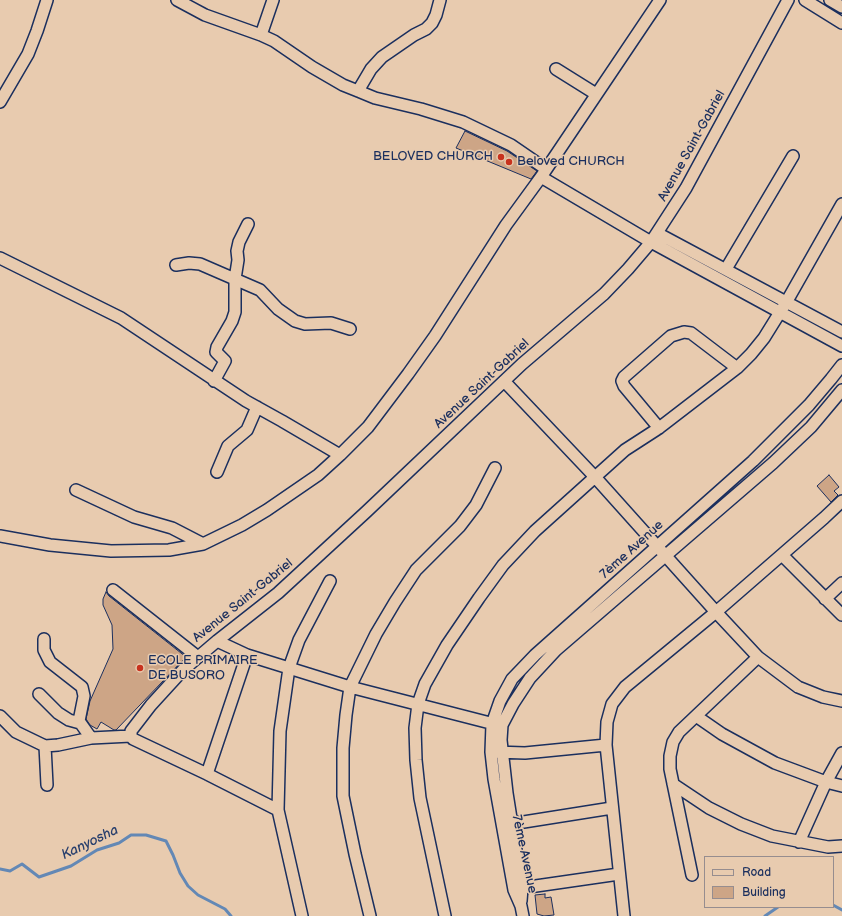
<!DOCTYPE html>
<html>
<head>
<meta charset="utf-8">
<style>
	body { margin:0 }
	#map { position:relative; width:842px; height:916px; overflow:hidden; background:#e8cbaf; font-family:"Balsamiq Sans",sans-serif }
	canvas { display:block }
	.legend { position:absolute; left:704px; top:856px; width:130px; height:52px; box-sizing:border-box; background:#e8cbaf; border:1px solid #968d8f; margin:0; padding:5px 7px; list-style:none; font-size:12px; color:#1b2f5e }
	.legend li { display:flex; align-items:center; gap:8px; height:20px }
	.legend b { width:20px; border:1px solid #968d8f }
</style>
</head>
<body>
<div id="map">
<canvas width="842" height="916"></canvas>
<ul class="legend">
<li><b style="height:5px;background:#e8cbaf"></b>Road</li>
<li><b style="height:11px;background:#cda586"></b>Building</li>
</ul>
</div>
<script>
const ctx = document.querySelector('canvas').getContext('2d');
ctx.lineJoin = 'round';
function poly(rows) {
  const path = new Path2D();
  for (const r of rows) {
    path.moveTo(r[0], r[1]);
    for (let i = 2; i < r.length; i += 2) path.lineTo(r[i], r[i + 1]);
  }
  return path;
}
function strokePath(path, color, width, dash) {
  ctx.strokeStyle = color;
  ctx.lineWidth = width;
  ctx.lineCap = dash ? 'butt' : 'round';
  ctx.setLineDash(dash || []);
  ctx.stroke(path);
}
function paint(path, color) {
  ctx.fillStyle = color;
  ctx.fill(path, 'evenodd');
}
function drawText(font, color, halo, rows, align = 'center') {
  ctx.font = font + ' "Balsamiq Sans",sans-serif';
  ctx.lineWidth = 3;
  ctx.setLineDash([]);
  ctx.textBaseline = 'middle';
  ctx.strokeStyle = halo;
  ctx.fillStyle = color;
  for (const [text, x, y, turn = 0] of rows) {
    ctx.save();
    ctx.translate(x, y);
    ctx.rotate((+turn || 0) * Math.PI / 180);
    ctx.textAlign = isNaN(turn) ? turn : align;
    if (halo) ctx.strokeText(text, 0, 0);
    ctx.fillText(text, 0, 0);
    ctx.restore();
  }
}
strokePath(poly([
	[0,869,10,871,22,864,39,877,71,866,97,850,119,843,131,835,146,835,166,841,173,855,180,873,188,886,198,895,225,909,231,916],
	[833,905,842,910],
	[765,916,778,907]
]), '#6388b5', 3);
const building = poly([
	[465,131,507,151,537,171,531,179,456,148,465,131],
	[829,475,839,487,834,491,838,495,831,502,817,486,829,475],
	[106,592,109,596,186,657,116,730,114,730,101,722,97,729,90,725,86,719,90,701,113,649,112,625,103,605,103,599,106,592],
	[545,894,545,898,551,897,554,915,544,916,537,914,535,895,545,894]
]);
paint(building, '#cda586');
strokePath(building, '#1b2f5e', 1);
const minor = poly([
	[177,0,205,15,261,35,274,41,312,67,343,85,358,91,375,98,421,109,463,122,511,145,546,169],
	[805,0,842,23],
	[830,0,842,7],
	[261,35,273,0],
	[556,69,596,94],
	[358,91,371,69,382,57,414,35,426,29,432,23,436,15,440,0],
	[0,102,28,54,37,31,47,0],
	[541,177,651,242,842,346],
	[657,233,842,332],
	[0,258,121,318,246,401,282,421,340,455],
	[176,265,189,263,200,264,260,290,278,309,295,321,305,324,331,323,350,329],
	[726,269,793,156],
	[214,381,225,361,216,352,217,347,232,321,235,312,235,279,238,260,237,251,239,242,248,224],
	[504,381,595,477,716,612,758,657,798,687,823,697,842,701],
	[659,428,624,386,622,381,624,377,671,336,684,332,691,333,737,368],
	[217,472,228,446,247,430,257,407],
	[76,490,134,517,172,528,203,544],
	[0,536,50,545,111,551,169,550,203,544,242,525,267,510,318,475,340,455,368,427,408,374,435,336,506,225,541,177,660,0],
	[782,555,842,615],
	[113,590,198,657],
	[825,599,842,583],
	[44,639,44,650,50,662,82,687,84,696,79,721,91,738],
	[217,641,247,655,350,687,498,725],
	[39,694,58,713,69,720,80,723],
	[0,716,16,732,45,746,58,745,91,738,131,736,133,739,207,774,278,810],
	[696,716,722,734,775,763,826,782,842,786],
	[131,736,131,731,151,705,183,670,217,641,278,593,366,512,522,364,604,294,628,269,651,242,686,188,788,0],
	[45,746,47,785],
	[495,752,525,753,606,745],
	[207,774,247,655],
	[673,784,709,808,741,824,772,836,828,847,842,846],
	[511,824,612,808],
	[799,842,826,782,842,753],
	[692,875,670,769,670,756,673,742,679,732,758,657],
	[515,889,619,874],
	[521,901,522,888,507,793,501,740,502,725,513,704,530,678,556,650,773,463,811,427,842,390],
	[302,916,278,810,280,731,289,668,299,640,330,581],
	[370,916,355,854,343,796,343,748,346,715,350,687,376,634,395,602,416,570,460,526,476,505,495,468],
	[445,916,420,798,416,760,415,728,418,704,425,684,447,645,479,598,503,565,535,531,625,450,659,428,737,368,751,354,764,338,787,301,842,204],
	[523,916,521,906,514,890,494,779,491,752,492,724,500,701,512,679,535,655,753,461,809,405,831,379,842,365],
	[624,916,606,745,607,722,612,704,625,687,716,612,824,518,842,501]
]);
strokePath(minor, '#1b2f5e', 14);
strokePath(minor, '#e8cbaf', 11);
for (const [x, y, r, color] of [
	[501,157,4,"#c8321e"],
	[509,162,4,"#c8321e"],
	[140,668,4,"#c8321e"]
]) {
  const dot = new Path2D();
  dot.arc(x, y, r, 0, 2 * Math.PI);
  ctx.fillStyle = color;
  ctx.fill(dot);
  strokePath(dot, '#e8cbaf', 1.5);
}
drawText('13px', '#1b2f5e', '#e8cbaf', [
	["Avenue Saint-Gabriel",692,146,-61],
	["Avenue Saint-Gabriel",482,384,-43],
	["7ème Avenue",632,550,-42],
	["Avenue Saint-Gabriel",243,601,-39],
	["7ème Avenue",524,854,78]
]);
drawText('13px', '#1b2f5e', '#e8cbaf', [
	["BELOVED CHURCH",493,157,"right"],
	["Beloved CHURCH",517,162],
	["ECOLE PRIMAIRE",148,661],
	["DE BUSORO",148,676]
], 'left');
drawText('italic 14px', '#273e6c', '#e8cbaf', [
	["Kanyosha",90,843,-26]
]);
</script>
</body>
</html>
